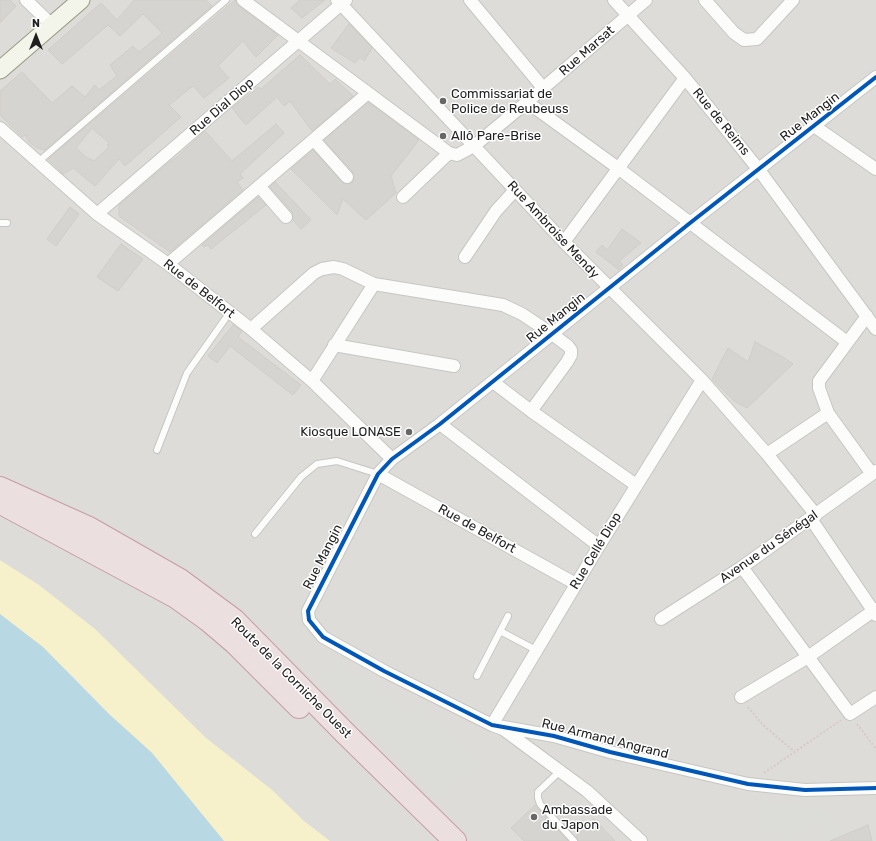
<!DOCTYPE html>
<html>
<head>
<meta charset="utf-8">
<style>
	body { margin:0 }
	#map { position:relative; width:876px; height:841px; overflow:hidden; background:#eeede7; font-family:Rubik,sans-serif }
	canvas { display:block }
	.north { position:absolute; left:16px; top:16px; width:40px; height:40px; -webkit-text-stroke:3px #fff; paint-order:stroke; rotate:0deg; font-size:11px; font-weight:700; line-height:16px; text-align:center; color:#1f1f1f }
	.north::after { content:''; display:block; margin:auto; width:14px; height:18px; background:#1f1f1f; clip-path:polygon(50% 0,100% 100%,50% 72%,0 100%) }
</style>
</head>
<body>
<div id="map">
<canvas width="876" height="841"></canvas>
<div class="north">N</div>
</div>
<script>
const ctx = document.querySelector('canvas').getContext('2d');
ctx.lineJoin = 'round';
function paint(path, color) {
  ctx.fillStyle = color;
  ctx.fill(path, 'evenodd');
}
function poly(rows) {
  const path = new Path2D();
  for (const r of rows) {
    path.moveTo(r[0], r[1]);
    for (let i = 2; i < r.length; i += 2) path.lineTo(r[i], r[i + 1]);
  }
  return path;
}
function strokePath(path, color, width, dash) {
  ctx.strokeStyle = color;
  ctx.lineWidth = width;
  ctx.lineCap = dash ? 'butt' : 'round';
  ctx.setLineDash(dash || []);
  ctx.stroke(path);
}
function drawText(font, color, halo, rows, align = 'center') {
  ctx.font = font + ' Rubik,sans-serif';
  ctx.lineWidth = 3;
  ctx.setLineDash([]);
  ctx.textBaseline = 'middle';
  ctx.strokeStyle = halo;
  ctx.fillStyle = color;
  for (const [text, x, y, turn = 0] of rows) {
    ctx.save();
    ctx.translate(x, y);
    ctx.rotate((+turn || 0) * Math.PI / 180);
    ctx.textAlign = isNaN(turn) ? turn : align;
    if (halo) ctx.strokeText(text, 0, 0);
    ctx.fillText(text, 0, 0);
    ctx.restore();
  }
}
paint(poly([
	[0,0,876,0,876,841,224,841,173,778,76,679,0,614]
]), '#dddcd9');
paint(poly([
	[0,560,39,585,95,629,205,737,272,790,304,821,330,841,224,841,152,753,109,714,76,679,0,614]
]), '#f7f1cb');
paint(poly([
	[339,663,351,675,361,676,402,713,415,704,479,763,452,787,436,796,319,678],
	[767,802,826,810,841,832,832,840,818,825,808,823,786,841,755,821]
]), '#dcdcd9');
paint(poly([
	[0,614,43,647,109,714,152,753,224,841,0,841]
]), '#b8d8e4');
const building = poly([
	[0,0,10,0,16,6,0,23,0,0],
	[134,0,206,0,212,6,45,150,37,148,29,142,25,135,22,137,0,115,0,91,22,72,52,103,72,86,85,97,95,85,99,90,117,76,110,65,133,46,139,52,162,33,143,14,120,36,108,25,62,64,48,50,101,3,117,20,134,0],
	[235,0,239,6,278,35,256,57,243,41,218,66,229,78,204,98,193,86,169,105,181,117,125,166,119,159,95,186,73,168,63,174,48,159,235,0],
	[92,128,109,143,107,145,109,147,94,161,86,157,76,148,92,128],
	[300,0,325,0,302,18,291,8,300,0],
	[349,24,372,48,364,61,360,57,355,63,331,48,349,24],
	[300,55,330,84,335,79,353,96,312,131,290,101,284,106,277,97,246,125,232,108,259,87,261,89,300,55],
	[368,102,419,140,391,176,396,193,366,220,343,199,337,215,291,169,313,150,342,182,345,184,352,183,354,179,353,172,324,140,368,102],
	[276,124,284,133,240,174,243,178,237,182,243,190,170,252,119,216,119,205,167,164,177,157,205,131,232,161,276,124],
	[275,182,311,220,301,229,293,220,292,212,270,187,275,182],
	[258,197,266,205,211,249,208,245,204,247,202,245,258,197],
	[70,207,79,214,56,246,47,239,70,207],
	[622,229,641,243,619,261,623,265,619,270,596,252,602,245,607,250,622,229],
	[121,244,143,259,118,291,97,277,121,244],
	[233,325,242,331,238,337,301,385,293,395,230,346,217,363,208,356,233,325],
	[755,342,783,357,793,364,747,408,734,401,712,379,728,348,748,362,755,342],
	[535,805,541,812,568,841,524,841,511,828,535,805],
	[594,819,615,841,578,841,576,836,594,819],
	[868,825,872,841,830,841,868,825]
]);
paint(building, '#d6d4d0');
strokePath(building, '#d1cec8', 1);
const lane = poly([
	[38,162,226,0],
	[0,223,7,223],
	[157,450,187,373,230,312],
	[255,534,301,477,317,464,337,461,378,474],
	[500,631,536,650],
	[477,676,508,616],
	[560,771,538,792,538,798,540,804,574,841]
]);
const street = poly([
	[26,0,52,25],
	[243,0,449,153,457,155,474,146,527,102,646,0],
	[337,0,564,242,702,380,767,454,816,515],
	[470,0,544,89],
	[614,0,685,78,759,170,876,329],
	[705,0,734,33,744,40,757,39,793,0],
	[876,77,690,223,440,424,392,459,378,474,308,611,309,620,323,637,384,671,492,725,554,736,610,752,748,784,805,790,876,788],
	[527,102,618,168,847,342],
	[814,126,876,169],
	[0,128,97,214,168,264,251,329,312,381,392,459],
	[314,140,347,177],
	[259,186,286,217],
	[403,197,449,153],
	[97,214,346,0],
	[564,242,685,78],
	[465,257,496,211,515,190],
	[168,264,368,93],
	[251,329,314,273,322,269,334,267,343,269,374,284,503,305,522,314,552,334,568,346,571,350,571,355,567,362,531,411],
	[334,345,454,366],
	[312,381,374,284],
	[493,382,531,411,636,485],
	[828,413,872,474],
	[440,424,599,546],
	[767,454,828,413,819,388,819,381,867,316],
	[378,474,576,584],
	[811,519,876,615],
	[742,567,850,714,876,697],
	[661,619,742,567,876,471],
	[741,697,808,657,876,609],
	[641,841,587,791,503,729,492,725,599,546,702,380]
]);
const secondary = poly([
	[0,70,81,0]
]);
const highway = poly([
	[0,488,89,528,180,580,234,620,344,732,455,841],
	[1,503,176,597,208,620,235,643,299,707]
]);
strokePath(lane, '#c6c6c3', 8);
strokePath(street, '#c6c6c3', 14);
strokePath(secondary, '#95997e', 19);
strokePath(highway, '#c69da5', 24);
strokePath(poly([
	[748,707,763,725,795,752],
	[857,724,876,749],
	[764,773,841,720]
]), '#d7cac6', 2, [2, 2]);
strokePath(lane, '#fcfcfb', 6);
strokePath(street, '#fcfcfb', 12);
strokePath(secondary, '#f3f4ea', 17);
strokePath(highway, '#ebdfdf', 22);
strokePath(poly([
	[876,77,690,223,440,424,392,459,378,474,308,611,309,620,323,637,384,671,492,725,554,736,610,752,748,784,805,790,876,788]
]), '#0057b8', 4);
for (const [x, y, r, color] of [
	[443,101,4,"#676765"],
	[443,136,4,"#676765"],
	[409,432,4,"#676765"],
	[534,817,4,"#676765"]
]) {
  const dot = new Path2D();
  dot.arc(x, y, r, 0, 2 * Math.PI);
  ctx.fillStyle = color;
  ctx.fill(dot);
  strokePath(dot, '#fff', 1.5);
}
drawText('13px', '#1f1f1f', '#fff', [
	["Rue Marsat",587,51,-41],
	["Rue Dial Diop",222,107,-41],
	["Rue Mangin",810,117,-38],
	["Rue de Reims",721,122,51],
	["Rue Ambroise Mendy",553,230,47],
	["Rue de Belfort",199,289,38],
	["Rue Mangin",556,318,-39],
	["Rue de Belfort",477,529,29],
	["Avenue du Sénégal",769,547,-35],
	["Rue Cellé Diop",596,551,-59],
	["Rue Mangin",323,557,-63],
	["Route de la Corniche Ouest",291,678,45],
	["Rue Armand Angrand",605,739,14]
]);
drawText('13px', '#1f1f1f', '#fff', [
	["Commissariat de",451,94],
	["Police de Reubeuss",451,109],
	["Allô Pare-Brise",451,136],
	["Kiosque LONASE",401,432,"right"],
	["Ambassade",542,810],
	["du Japon",542,825]
], 'left');
</script>
</body>
</html>
